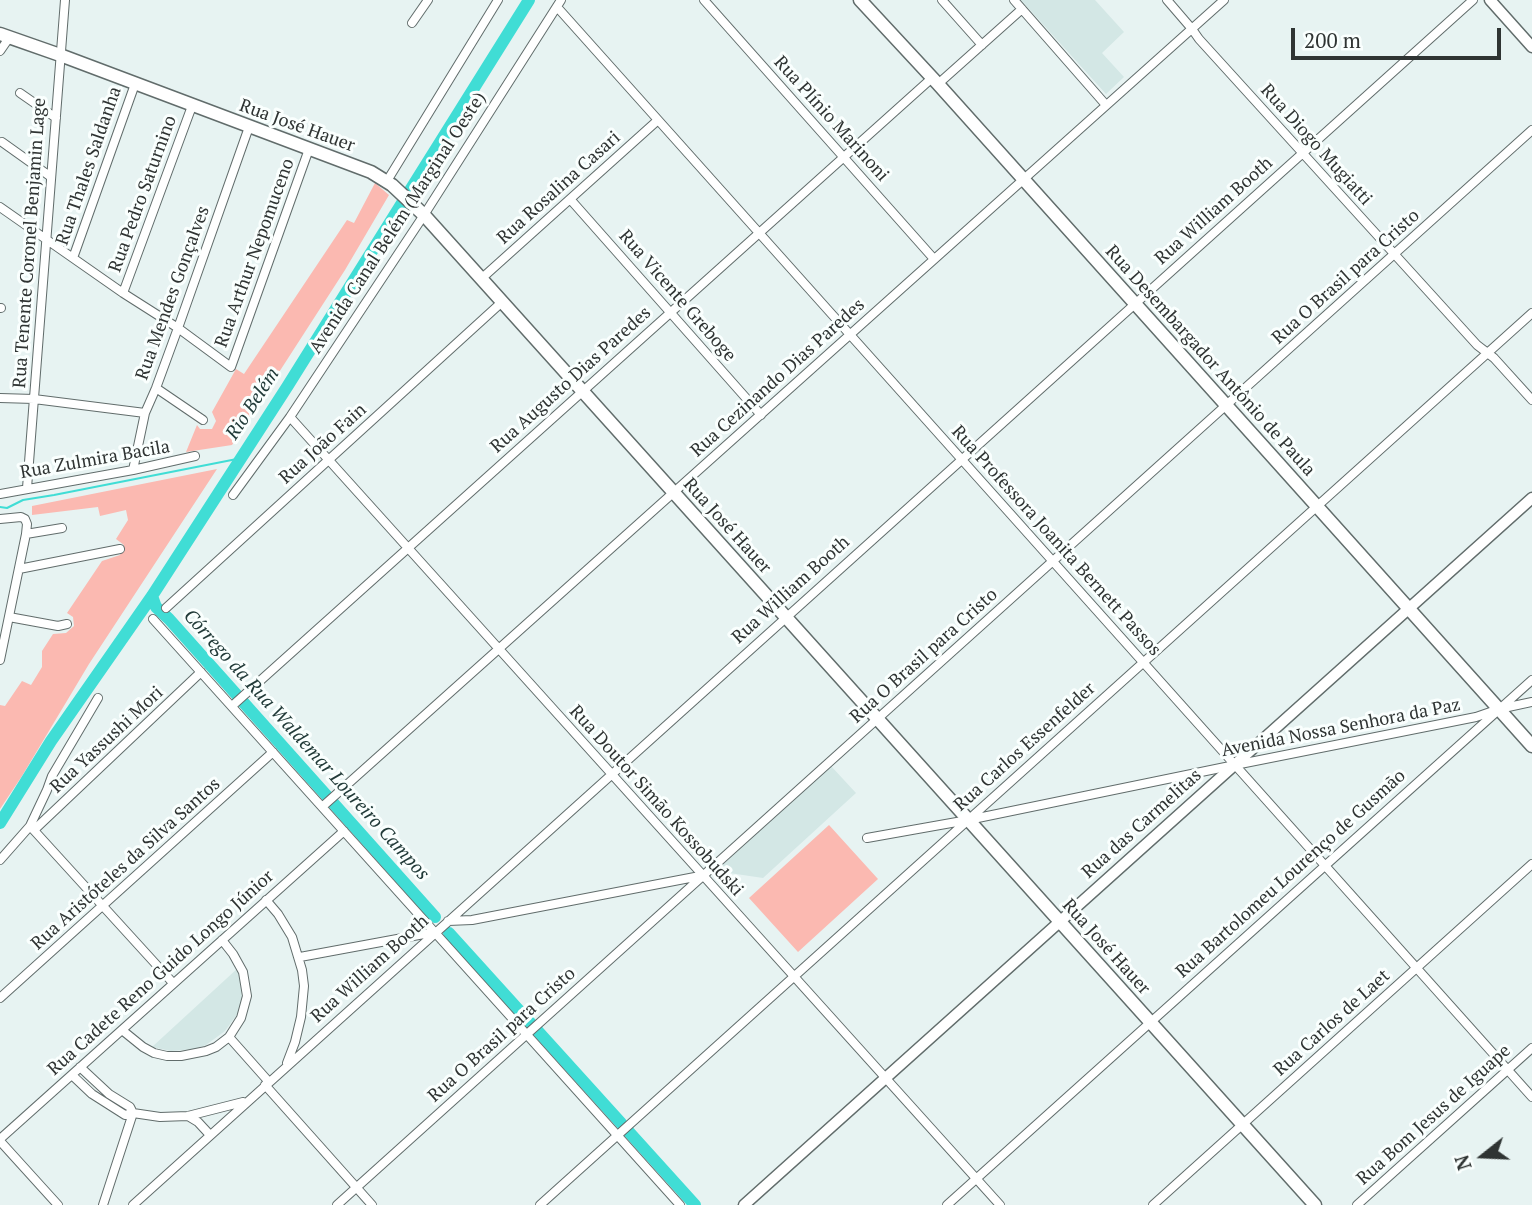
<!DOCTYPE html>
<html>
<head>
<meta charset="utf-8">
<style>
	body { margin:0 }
	#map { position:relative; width:1532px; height:1205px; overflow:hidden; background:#e7f3f2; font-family:"PT Serif",serif }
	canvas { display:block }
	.north { position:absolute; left:1448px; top:1121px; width:70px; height:70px; -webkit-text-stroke:5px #fafffe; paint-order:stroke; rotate:252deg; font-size:19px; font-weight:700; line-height:28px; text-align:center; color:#2f3433 }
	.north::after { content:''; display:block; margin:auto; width:24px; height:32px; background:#2f3433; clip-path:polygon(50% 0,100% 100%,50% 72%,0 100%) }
	.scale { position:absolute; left:1291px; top:28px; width:210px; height:32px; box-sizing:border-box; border:4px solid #2f3433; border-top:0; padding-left:9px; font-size:21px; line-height:24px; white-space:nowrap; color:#2f3433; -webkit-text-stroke:5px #fafffe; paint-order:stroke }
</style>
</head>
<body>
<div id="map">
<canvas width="1532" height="1205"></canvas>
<div class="north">N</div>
<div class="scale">200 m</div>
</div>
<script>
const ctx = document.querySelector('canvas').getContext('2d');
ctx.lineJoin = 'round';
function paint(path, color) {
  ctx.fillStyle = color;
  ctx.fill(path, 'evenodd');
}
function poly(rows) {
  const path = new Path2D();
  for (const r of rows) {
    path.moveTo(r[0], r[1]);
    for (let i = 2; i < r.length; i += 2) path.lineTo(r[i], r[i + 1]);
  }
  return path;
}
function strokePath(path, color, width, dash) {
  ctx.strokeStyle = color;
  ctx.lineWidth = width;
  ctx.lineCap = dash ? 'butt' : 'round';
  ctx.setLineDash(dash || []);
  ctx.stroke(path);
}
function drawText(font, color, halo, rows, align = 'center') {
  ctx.font = font + ' "PT Serif",serif';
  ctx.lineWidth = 6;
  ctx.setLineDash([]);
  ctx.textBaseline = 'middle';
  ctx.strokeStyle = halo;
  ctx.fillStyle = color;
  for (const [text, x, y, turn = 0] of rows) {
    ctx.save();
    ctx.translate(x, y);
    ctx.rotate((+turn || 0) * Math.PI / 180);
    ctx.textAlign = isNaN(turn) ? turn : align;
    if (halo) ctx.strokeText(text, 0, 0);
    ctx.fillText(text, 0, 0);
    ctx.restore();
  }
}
paint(poly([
	[1021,0,1095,0,1124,32,1102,53,1124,77,1106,94],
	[831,766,856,793,763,878,716,871],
	[238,968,241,979,242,1002,238,1013,225,1031,206,1045,194,1049,171,1051,152,1047]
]), '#d3e7e5');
paint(poly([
	[375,183,389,195,345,270,232,445,186,452,197,425,200,429,212,429,216,421,212,412,236,369,244,374,347,220,354,223],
	[217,469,89,664,22,776,0,809,0,705,5,706,22,681,31,685,42,667,42,651,53,634,66,633,74,626,73,617,67,613,102,561,120,555,124,545,116,539,128,520,126,510,100,516,98,507,32,515,32,506],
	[829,825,878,879,798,952,749,898]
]), '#fbb9b1');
strokePath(poly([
	[0,507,7,508,23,500,54,495,242,458]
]), '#40ddd5', 2);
strokePath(poly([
	[152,596,156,607,169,619,435,917],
	[0,823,51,741,152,596,287,387,529,0],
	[449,933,621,1123],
	[629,1132,695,1205]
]), '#40ddd5', 12);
const minor = poly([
	[704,0,934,259],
	[942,0,982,45],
	[1014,0,1106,105],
	[1167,0,1192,29,1199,39,1477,345,1494,358,1532,400],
	[557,7,1532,1097],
	[412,23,428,0],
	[0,51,9,38],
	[938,84,1022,9],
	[20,93,56,118],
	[2,142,51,177],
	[387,181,498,0],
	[570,199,761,415],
	[0,207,123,293,178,328,231,367,309,149],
	[73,258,135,84],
	[481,279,658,120],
	[123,293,192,106],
	[0,308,1,308],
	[156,388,203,420],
	[0,398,34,399,145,413],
	[290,417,1000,1205],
	[133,470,145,413,156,388,178,328,249,127],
	[27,488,65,0],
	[0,494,133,470,195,456],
	[233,495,290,417,424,215,561,0],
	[0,519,21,517,25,519,27,524,26,534,0,660],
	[26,534,62,528],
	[19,569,120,549],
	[166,608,502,302],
	[9,617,58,626,67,624],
	[153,619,680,1205],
	[232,706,932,78],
	[322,807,1224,0],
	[30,826,173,983],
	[34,830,201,672],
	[867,838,968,820,1235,765,1476,717,1499,709,1532,702],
	[0,860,30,826,47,790,52,776,98,698],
	[266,900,278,914,292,937,302,970,304,986,301,1017,295,1042,287,1063],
	[448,921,472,920,700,876],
	[300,957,435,932],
	[0,998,273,752],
	[122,1030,143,1047,154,1053,167,1056,181,1056,206,1051,216,1047,229,1037,241,1018,247,996,243,972,233,954,222,940],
	[229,1037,269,1082],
	[80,1067,109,1094,130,1107,133,1113],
	[72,1075,92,1094,125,1115,133,1113,160,1117,188,1116,243,1102],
	[265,1085,372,1205],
	[188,1116,198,1122,210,1135],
	[0,1139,344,831],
	[0,1141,58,1205],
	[103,1205,133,1113],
	[133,1205,1473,0],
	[337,1205,1532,130],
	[540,1205,1532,313],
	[947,1205,1532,680],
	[1153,1205,1532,864],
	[1357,1205,1532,1048]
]);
const tertiary = poly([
	[1490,0,1532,47],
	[744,1205,1532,498]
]);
const secondary = poly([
	[860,0,938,84,1532,746],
	[0,34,60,55,371,172,392,185,424,215,1315,1205]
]);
strokePath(minor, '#616c6b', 10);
strokePath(tertiary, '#616c6b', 13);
strokePath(secondary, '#616c6b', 15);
strokePath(minor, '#fff', 8);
strokePath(tertiary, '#fff', 10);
strokePath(secondary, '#fff', 12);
drawText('18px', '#2f3433', '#fafffe', [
	["Rua Plínio Marinoni",831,119,48],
	["Rua José Hauer",297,126,20],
	["Rua Diogo Mugiatti",1316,145,48],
	["Rua Thales Saldanha",89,166,-71],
	["Rua Rosalina Casari",559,188,-42],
	["Rua Pedro Saturnino",143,194,-70],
	["Rua William Booth",1214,211,-42],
	["Avenida Canal Belém (Marginal Oeste)",398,223,-57],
	["Rua Tenente Coronel Benjamin Lage",30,243,-86],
	["Rua Arthur Nepomuceno",255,253,-70],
	["Rua O Brasil para Cristo",1346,277,-42],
	["Rua Mendes Gonçalves",173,293,-70],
	["Rua Vicente Greboge",677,296,49],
	["Rua Desembargador Antônio de Paula",1210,361,48],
	["Rua Cezinando Dias Paredes",778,378,-42],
	["Rua Augusto Dias Paredes",571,380,-42],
	["Rua João Fain",323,444,-42],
	["Rua Zulmira Bacila",95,460,-10],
	["Rua José Hauer",727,526,48],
	["Rua Professora Joanita Bernett Passos",1056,541,48],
	["Rua William Booth",791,590,-42],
	["Rua O Brasil para Cristo",924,656,-42],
	["Avenida Nossa Senhora da Paz",1341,728,-11],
	["Rua Yassushi Mori",107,740,-43],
	["Rua Carlos Essenfelder",1025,747,-42],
	["Rua Doutor Simão Kossobudski",656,801,48],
	["Rua das Carmelitas",1142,824,-42],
	["Rua Aristóteles da Silva Santos",126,864,-42],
	["Rua Bartolomeu Lourenço de Gusmão",1291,874,-42],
	["Rua José Hauer",1106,947,48],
	["Rua William Booth",370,969,-42],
	["Rua Cadete Reno Guido Longo Júnior",161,973,-42],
	["Rua Carlos de Laet",1332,1023,-42],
	["Rua O Brasil para Cristo",502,1035,-42],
	["Rua Bom Jesus de Iguape",1434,1115,-42]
]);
drawText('italic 19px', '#223b39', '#fafffe', [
	["Rio Belém",253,404,-57],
	["Córrego da Rua Waldemar Loureiro Campos",306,745,48]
]);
</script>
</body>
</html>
